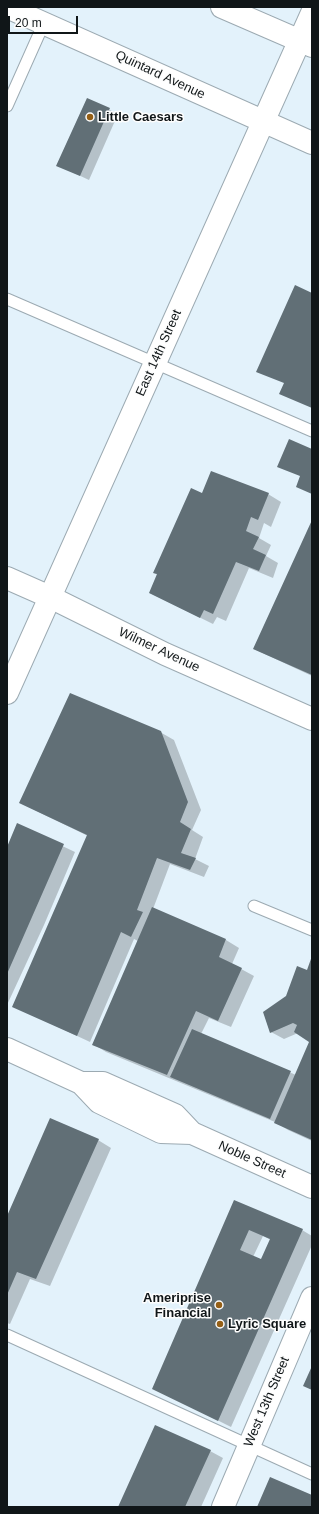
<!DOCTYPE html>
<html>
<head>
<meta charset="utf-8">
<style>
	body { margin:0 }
	#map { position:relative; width:319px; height:1514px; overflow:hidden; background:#e3f2fb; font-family:Arial,sans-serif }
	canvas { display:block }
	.frame { position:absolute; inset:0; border:8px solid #101618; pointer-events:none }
	.scale { position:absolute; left:8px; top:16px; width:70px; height:18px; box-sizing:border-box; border:2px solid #101618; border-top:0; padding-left:5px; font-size:12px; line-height:14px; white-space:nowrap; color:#101618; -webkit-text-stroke:3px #fdfdfd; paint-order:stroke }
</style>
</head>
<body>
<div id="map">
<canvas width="319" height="1514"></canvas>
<div class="frame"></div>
<div class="scale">20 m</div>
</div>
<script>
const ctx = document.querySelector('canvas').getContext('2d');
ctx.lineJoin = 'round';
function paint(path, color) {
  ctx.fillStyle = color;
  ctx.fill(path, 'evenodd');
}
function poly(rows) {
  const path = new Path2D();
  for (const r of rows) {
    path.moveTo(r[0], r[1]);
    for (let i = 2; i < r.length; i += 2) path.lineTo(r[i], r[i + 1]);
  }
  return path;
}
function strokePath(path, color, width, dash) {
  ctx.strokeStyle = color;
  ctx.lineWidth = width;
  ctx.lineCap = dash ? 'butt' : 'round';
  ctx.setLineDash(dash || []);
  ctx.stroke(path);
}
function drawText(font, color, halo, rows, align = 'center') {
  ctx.font = font + ' Arial,sans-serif';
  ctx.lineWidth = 3;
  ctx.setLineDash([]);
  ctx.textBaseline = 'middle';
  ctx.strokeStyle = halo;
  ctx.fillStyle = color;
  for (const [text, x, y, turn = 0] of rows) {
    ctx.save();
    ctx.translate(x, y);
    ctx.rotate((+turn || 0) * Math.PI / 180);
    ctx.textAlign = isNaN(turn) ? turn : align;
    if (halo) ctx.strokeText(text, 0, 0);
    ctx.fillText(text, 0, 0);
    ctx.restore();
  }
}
paint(poly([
	[87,99,118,114,89,180,57,165],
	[203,494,268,494,281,502,271,527,264,523,259,538,271,545,266,556,278,563,273,578,249,568,226,621,217,617,213,624,150,593,158,575,154,573],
	[312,522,312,676,254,649],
	[160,732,174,740,201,810,192,830,203,837,195,859,209,866,204,877,170,864,153,909,226,940,239,948,232,964,254,976,231,1027,209,1018,201,1034,296,1075,310,1042,298,1033,284,1039,271,1032,287,997,307,972,312,958,312,1141,288,1130,275,1122,106,1052,93,1044,138,941,134,939,90,1042,13,1006,88,836,20,803],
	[18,825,75,852,44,925,7,1005,7,849],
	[98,1140,111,1148,50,1286,30,1279,10,1324,7,1323,7,1219],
	[235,1202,302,1230,312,1236,312,1245,231,1427,153,1388],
	[263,1236,271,1240,262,1260,253,1257],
	[210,1451,223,1458,201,1507,119,1507]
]), '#0003');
paint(poly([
	[87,98,110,108,80,176,56,166],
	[295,285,312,293,312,408,279,394,284,383,256,372],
	[289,439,312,449,312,494,296,487,300,476,277,467],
	[211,471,269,493,258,520,251,517,246,531,259,537,253,549,266,555,259,571,236,562,213,614,204,610,200,618,149,593,157,574,153,573,191,488,202,493],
	[312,520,312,675,253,649],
	[70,693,161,731,188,802,180,822,191,829,181,853,196,858,190,870,157,858,137,910,143,912,131,937,121,932,77,1036,12,1007,87,835,19,803],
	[17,823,64,844,7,974,7,847],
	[152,907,226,939,219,957,242,968,218,1021,196,1011,167,1075,92,1045],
	[312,956,312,1140,274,1123,309,1042,294,1032,297,1025,293,1023,270,1033,263,1012,286,996,297,966,307,970],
	[192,1029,291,1071,270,1119,170,1077],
	[50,1118,99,1139,36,1279,17,1272,7,1295,7,1216],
	[234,1200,303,1229,218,1421,152,1389],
	[249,1230,270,1239,261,1259,240,1250],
	[312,1366,312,1390,303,1386],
	[155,1425,211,1450,185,1507,118,1507],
	[270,1477,312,1495,312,1507,257,1507]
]), '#616f76');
const service = poly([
	[7,106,44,23],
	[7,299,312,431],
	[254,906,312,930],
	[7,1335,312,1474]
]);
const minor = poly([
	[7,578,50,597,165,654,312,719],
	[223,1507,312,1298]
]);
const tertiary = poly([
	[7,693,312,13]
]);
const secondary = poly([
	[7,1049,81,1083,99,1102,161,1132,192,1133],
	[81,1083,103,1083,175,1115,192,1133,312,1187]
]);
const trunk = poly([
	[7,7,312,143],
	[222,7,312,46]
]);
strokePath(service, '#9caab2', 13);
strokePath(minor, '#9caab2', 24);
strokePath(tertiary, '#9caab2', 24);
strokePath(secondary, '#9caab2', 24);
strokePath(trunk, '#9caab2', 24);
strokePath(service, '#fff', 11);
strokePath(minor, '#fff', 22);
strokePath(tertiary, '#fff', 22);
strokePath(secondary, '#fff', 22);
strokePath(trunk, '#fff', 22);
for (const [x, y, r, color] of [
	[90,117,4,"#955f16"],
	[219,1305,4,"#955f16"],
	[220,1324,4,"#955f16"]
]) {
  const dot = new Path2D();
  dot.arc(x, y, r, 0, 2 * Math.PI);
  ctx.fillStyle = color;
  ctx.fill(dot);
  strokePath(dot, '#fdfdfd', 1.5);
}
drawText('13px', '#101618', '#fdfdfd', [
	["Quintard Avenue",160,75,25],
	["East 14th Street",159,353,-66],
	["Wilmer Avenue",159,650,25],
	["Noble Street",252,1160,24],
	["West 13th Street",267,1402,-67]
]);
drawText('bold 13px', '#101618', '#fdfdfd', [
	["Little Caesars",98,117],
	["Ameriprise",211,1298,"right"],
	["Financial",211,1313,"right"],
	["Lyric Square",228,1324]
], 'left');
</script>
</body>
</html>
